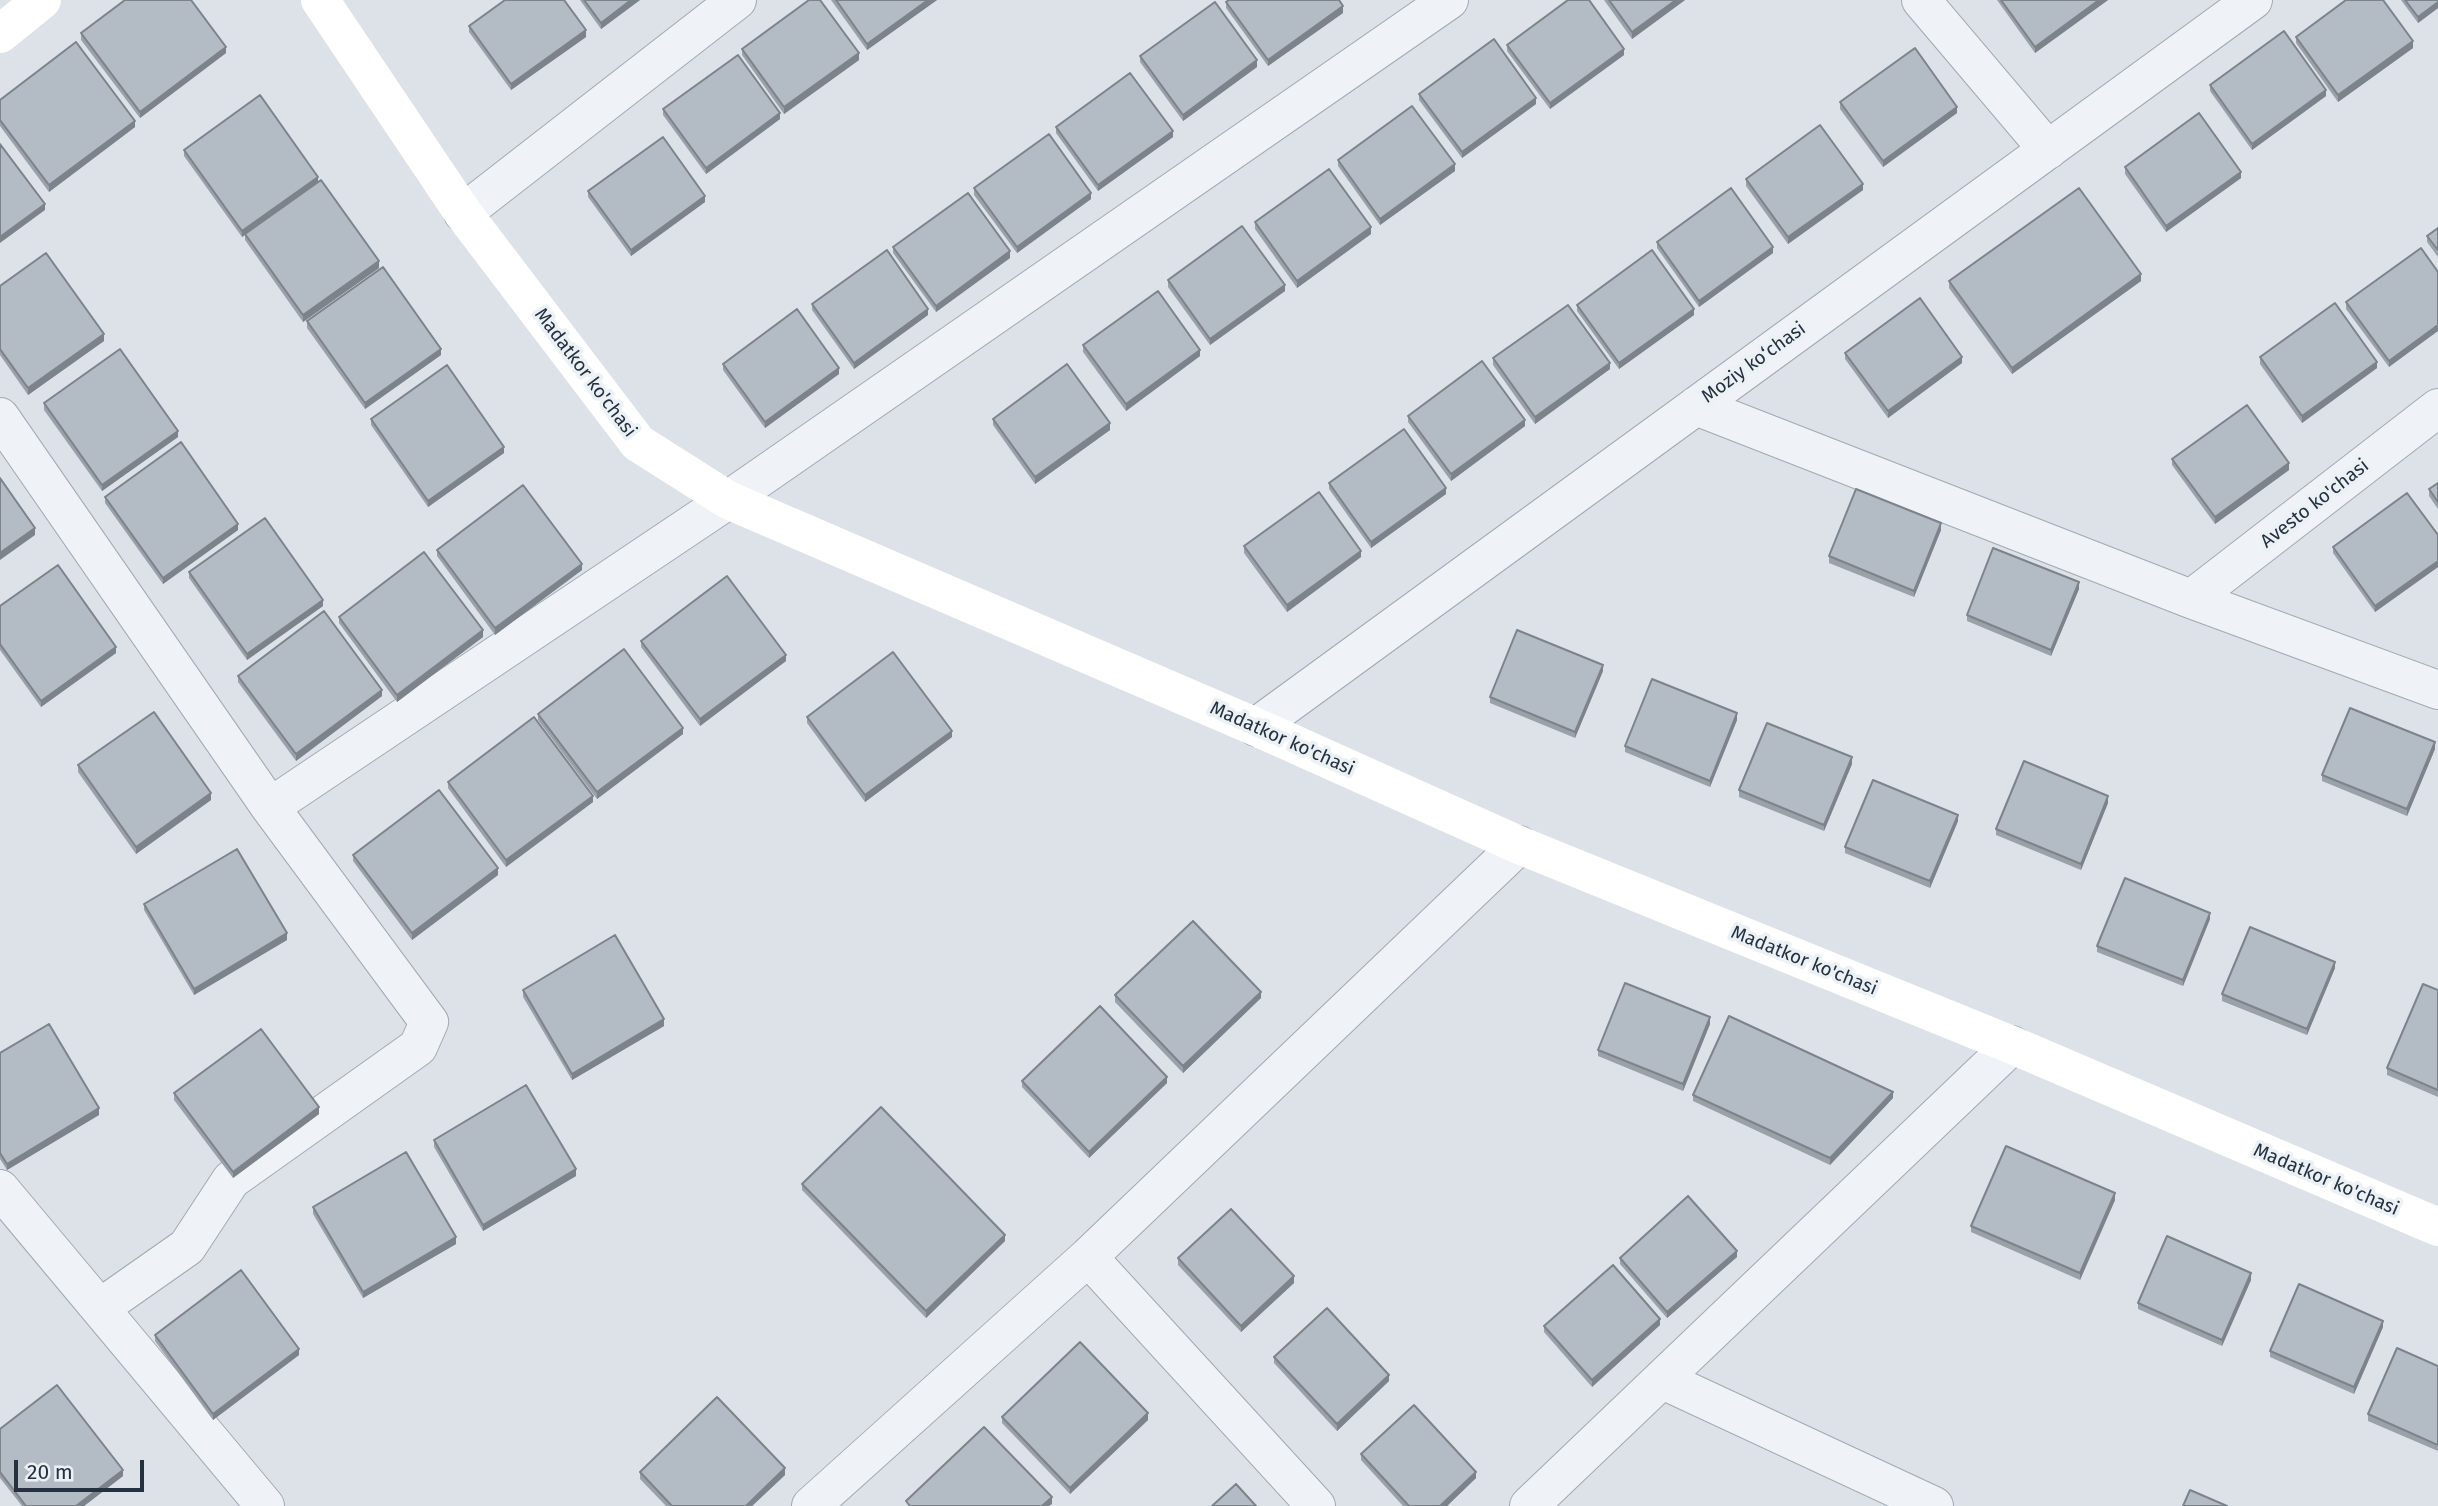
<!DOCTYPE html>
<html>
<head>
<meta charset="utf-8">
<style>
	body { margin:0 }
	#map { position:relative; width:2438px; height:1506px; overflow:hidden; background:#dce2e8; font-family:"Fira Sans",sans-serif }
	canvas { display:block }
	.scale { position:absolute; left:14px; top:1460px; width:130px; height:32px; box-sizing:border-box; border:4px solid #25313f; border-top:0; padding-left:9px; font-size:21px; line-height:24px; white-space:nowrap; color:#25313f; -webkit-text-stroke:5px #ebf1f5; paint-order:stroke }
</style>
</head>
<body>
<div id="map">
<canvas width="2438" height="1506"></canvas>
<div class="scale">20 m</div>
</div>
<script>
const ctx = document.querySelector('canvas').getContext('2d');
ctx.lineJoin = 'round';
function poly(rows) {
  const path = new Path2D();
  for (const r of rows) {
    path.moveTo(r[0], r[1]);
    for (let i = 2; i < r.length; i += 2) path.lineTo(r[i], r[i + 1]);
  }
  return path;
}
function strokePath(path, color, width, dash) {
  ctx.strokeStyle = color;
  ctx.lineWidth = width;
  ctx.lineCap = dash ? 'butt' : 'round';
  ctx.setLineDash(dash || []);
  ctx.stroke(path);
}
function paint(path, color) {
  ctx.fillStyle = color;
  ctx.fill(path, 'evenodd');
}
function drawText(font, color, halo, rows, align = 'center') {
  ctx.font = font + ' "Fira Sans",sans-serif';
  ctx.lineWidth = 7;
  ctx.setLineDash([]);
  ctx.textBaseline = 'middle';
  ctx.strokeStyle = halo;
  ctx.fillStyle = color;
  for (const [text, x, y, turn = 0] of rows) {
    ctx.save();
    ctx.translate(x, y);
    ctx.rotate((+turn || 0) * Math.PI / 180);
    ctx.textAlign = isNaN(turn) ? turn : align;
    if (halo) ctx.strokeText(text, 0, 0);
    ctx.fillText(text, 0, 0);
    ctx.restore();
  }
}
const street = poly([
	[1921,0,2048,150],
	[463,213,737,0],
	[1696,406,2191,599,2438,690],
	[0,417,270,807,429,1022,418,1047,231,1180,187,1247,100,1308],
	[2191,599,2438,408],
	[1256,727,2253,0],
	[270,807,728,500,1449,0],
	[0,1189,265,1506],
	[1088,1257,1316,1506],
	[1663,1380,1934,1506],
	[811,1506,1088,1257,1519,845],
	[1529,1506,2012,1045]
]);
strokePath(street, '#a1a9b2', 40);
strokePath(street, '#eff2f6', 38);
strokePath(poly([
	[320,0,463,213,638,443,728,500,1256,727,1519,845,2012,1045,2438,1227],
	[0,34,42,0]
]), '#fff', 38);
paint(poly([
	[580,0,640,0,601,29],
	[831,0,937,0,867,50],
	[1604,0,1685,0,1632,39],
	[1997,0,2108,0,2035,53],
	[2401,0,2438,0,2438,8,2418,23],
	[1226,2,1343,13,1268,66,1226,8],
	[469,26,586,37,511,90,469,32],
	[81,33,226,53,140,118,81,40],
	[2296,37,2413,48,2338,102,2296,43],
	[1507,45,1624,55,1550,109,1507,51],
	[742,49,859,60,784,114,742,55],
	[1140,56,1257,67,1183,121,1140,62],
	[2210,85,2326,96,2252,150,2210,91],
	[1419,94,1536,104,1462,158,1419,100],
	[0,100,135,127,49,192,0,126],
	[1840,102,1957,113,1883,167,1840,109],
	[663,109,780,119,706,174,663,115],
	[1056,127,1173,137,1098,191,1056,133],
	[184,150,318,182,379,268,303,322,245,240,245,235,242,237,184,156],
	[1338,160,1455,171,1380,225,1338,166],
	[2125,167,2241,178,2166,232,2125,174],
	[1746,179,1863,190,1788,244,1746,186],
	[974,188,1091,199,1017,253,974,195],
	[588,191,705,202,631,256,588,197],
	[1255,222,1371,234,1297,288,1255,229],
	[2438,228,2438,257,2427,242,2427,236],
	[1657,242,1773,253,1699,307,1657,248],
	[893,247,1010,258,936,312,893,253],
	[2438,272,2389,367,2346,309,2346,302],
	[1168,280,1285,291,1210,345,1168,287],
	[1949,281,2141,281,2012,374,1949,288],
	[0,286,104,341,28,395,0,355],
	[812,304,928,315,854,369,812,310],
	[1577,305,1694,315,1619,369,1577,311],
	[307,321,441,355,365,409,307,328],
	[1083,345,1200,356,1126,411,1083,352],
	[1845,353,1962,363,1888,418,1845,359],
	[2260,357,2377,368,2302,423,2260,364],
	[1493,358,1610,369,1535,424,1493,365],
	[723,364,839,374,765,428,723,370],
	[44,403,178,437,102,491,44,410],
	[1408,416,1525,426,1451,481,1408,422],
	[371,419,504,453,428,507,371,425],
	[993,419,1110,430,1035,484,993,425],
	[2172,459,2289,470,2215,524,2172,465],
	[1329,483,1446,494,1371,548,1329,489],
	[2438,483,2438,509,2429,496,2429,489],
	[105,497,238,530,163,584,105,503],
	[1941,530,1914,597,1829,563,1829,556],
	[2438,535,2438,567,2375,612,2333,553,2333,547],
	[1244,546,1361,557,1287,612,1244,553],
	[437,550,582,570,495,635,437,556],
	[189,572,323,606,247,660,189,578],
	[2079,589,2051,656,1967,621,1967,615],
	[0,606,116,653,41,707,0,650],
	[339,617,483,637,397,702,339,623],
	[641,641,786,661,700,726,641,647],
	[1603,671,1575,738,1490,703,1490,697],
	[238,676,382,696,296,761,238,682],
	[538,714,683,734,597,799,538,720],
	[807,717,952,737,865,802,807,723],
	[1737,720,1710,787,1625,752,1625,746],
	[2435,749,2407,816,2322,781,2322,775],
	[1852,764,1824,831,1739,797,1739,790],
	[78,765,211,800,136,854,78,772],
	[448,782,593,802,506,867,448,788],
	[2108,803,2081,870,1996,835,1996,829],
	[1958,821,1930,888,1845,853,1845,847],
	[353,855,498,875,412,940,353,861],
	[144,904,287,940,194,995,144,910],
	[2210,919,2183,986,2097,952,2097,946],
	[2335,968,2307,1035,2222,1001,2222,994],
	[523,990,664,1026,572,1080,523,997],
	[2438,990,2438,1097,2387,1075,2387,1068],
	[1115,995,1261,998,1183,1073,1115,1002],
	[1710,1024,1683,1091,1598,1056,1598,1050],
	[0,1053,99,1115,7,1170,0,1159],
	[1022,1081,1167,1083,1089,1158,1022,1087],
	[174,1093,319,1114,233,1178,174,1100],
	[1693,1095,1893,1098,1830,1165,1693,1101],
	[434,1140,576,1176,483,1231,434,1147],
	[802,1184,1005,1241,926,1318,802,1190],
	[2115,1200,2080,1280,1971,1232,1971,1226],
	[313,1207,456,1244,363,1298,313,1214],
	[1737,1257,1667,1318,1620,1264,1620,1258],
	[1178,1258,1294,1283,1241,1332,1178,1265],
	[2251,1280,2222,1346,2138,1309,2138,1303],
	[1660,1325,1592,1387,1544,1332,1544,1326],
	[2383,1327,2354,1394,2270,1357,2270,1351],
	[155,1335,299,1355,213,1420,155,1341],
	[1274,1357,1389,1381,1337,1431,1274,1363],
	[2438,1366,2438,1451,2368,1421,2368,1414],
	[1002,1417,1148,1420,1070,1494,1002,1423],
	[0,1429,123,1476,84,1506,22,1506,0,1478],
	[1361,1454,1476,1478,1447,1506,1403,1506,1361,1460],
	[640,1472,785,1475,752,1506,666,1506,640,1479]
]), '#9aa1a9');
paint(poly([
	[631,0,640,0,601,29,601,23],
	[928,0,937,0,867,50,867,44],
	[1676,0,1685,0,1632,39,1632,32],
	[2099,0,2108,0,2035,53,2035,47],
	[2438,2,2438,8,2418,23,2418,17],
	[1343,6,1343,13,1268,66,1268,60],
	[586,30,586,37,511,90,511,84],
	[2413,41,2413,48,2338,102,2338,95],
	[226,47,226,53,140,118,140,112],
	[1624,49,1624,55,1550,109,1550,103],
	[859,53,859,60,784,114,784,107],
	[1257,60,1257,67,1183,121,1183,115],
	[2326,90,2326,96,2252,150,2252,144],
	[1536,98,1536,104,1462,158,1462,152],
	[1957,107,1957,113,1883,167,1883,161],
	[780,113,780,119,706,174,706,168],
	[135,121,135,127,49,192,49,185],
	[1173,131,1173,137,1098,191,1098,185],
	[1455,164,1455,171,1380,225,1380,219],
	[2241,172,2241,178,2166,232,2166,226],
	[318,177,318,183,242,237,242,231],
	[1863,184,1863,190,1788,244,1788,237],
	[1091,193,1091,199,1017,253,1017,247],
	[705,196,705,202,631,256,631,250],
	[45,204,45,210,0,243,0,237],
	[1371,227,1371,234,1297,288,1297,281],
	[1773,247,1773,253,1699,307,1699,301],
	[1010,251,1010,258,936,312,936,306],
	[379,261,379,268,303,322,303,315],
	[2141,274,2141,281,2012,374,2012,368],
	[1285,285,1285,291,1210,345,1210,339],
	[928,309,928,315,854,369,854,363],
	[1694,309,1694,315,1619,369,1619,363],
	[2438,325,2438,331,2389,367,2389,361],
	[104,334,104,341,28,395,28,388],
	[441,349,441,355,365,409,365,403],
	[1200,350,1200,356,1126,411,1126,404],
	[1962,357,1962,363,1888,418,1888,411],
	[2377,362,2377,368,2302,423,2302,416],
	[1610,363,1610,369,1535,424,1535,417],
	[839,368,839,374,765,428,765,422],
	[1525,420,1525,426,1451,481,1451,474],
	[1110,423,1110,430,1035,484,1035,477],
	[178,431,178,437,102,491,102,485],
	[504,447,504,453,428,507,428,501],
	[2289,463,2289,470,2215,524,2215,517],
	[1446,488,1446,494,1371,548,1371,542],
	[1941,523,1941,530,1914,597,1914,591],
	[238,524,238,530,163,584,163,578],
	[35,528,35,535,0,560,0,553],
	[1361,551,1361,557,1287,612,1287,605],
	[2438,561,2438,567,2375,612,2375,606],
	[582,564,582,570,495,635,495,628],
	[2079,582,2079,589,2051,656,2051,650],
	[323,600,323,606,247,660,247,654],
	[483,630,483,637,397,702,397,695],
	[116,647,116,653,41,707,41,701],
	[786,655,786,661,700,726,700,719],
	[1603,665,1603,671,1575,738,1575,732],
	[382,690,382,696,296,761,296,754],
	[1737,713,1737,720,1710,787,1710,781],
	[683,728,683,734,597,799,597,792],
	[952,731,952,737,865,802,865,795],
	[2435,742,2435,749,2407,816,2407,809],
	[1852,757,1852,764,1824,831,1824,825],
	[211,793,211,800,136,854,136,847],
	[593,796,593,802,506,867,506,860],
	[2108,796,2108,803,2081,870,2081,864],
	[1958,815,1958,821,1930,888,1930,881],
	[498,868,498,875,412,940,412,933],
	[2210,913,2210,919,2183,986,2183,980],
	[287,933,287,940,194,995,194,989],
	[2335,962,2335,968,2307,1035,2307,1029],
	[1261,992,1261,998,1183,1073,1183,1066],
	[1710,1017,1710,1024,1683,1091,1683,1084],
	[664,1019,664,1026,572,1080,572,1074],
	[1167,1077,1167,1083,1089,1158,1089,1152],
	[1893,1092,1893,1098,1830,1165,1830,1158],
	[319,1107,319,1114,233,1178,233,1172],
	[99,1108,99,1115,7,1170,7,1164],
	[576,1169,576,1176,483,1231,483,1225],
	[2115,1193,2115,1200,2080,1280,2080,1273],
	[1005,1235,1005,1241,926,1318,926,1311],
	[456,1237,456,1244,363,1298,363,1292],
	[1737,1251,1737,1257,1667,1318,1667,1312],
	[2251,1273,2251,1280,2222,1346,2222,1340],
	[1294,1276,1294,1283,1241,1332,1241,1326],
	[1660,1319,1660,1325,1592,1387,1592,1380],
	[2383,1321,2383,1327,2354,1394,2354,1387],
	[299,1349,299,1355,213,1420,213,1414],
	[1389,1375,1389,1381,1337,1431,1337,1424],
	[1148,1413,1148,1420,1070,1494,1070,1488],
	[785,1468,785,1475,752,1506,746,1506],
	[123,1470,123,1476,84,1506,76,1506],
	[1476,1472,1476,1478,1447,1506,1440,1506],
	[1052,1497,1052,1504,1049,1506,1042,1506]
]), '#7d838a');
const building = poly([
	[125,0,191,0,226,47,140,112,81,33,125,0],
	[505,0,564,0,586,30,511,84,469,26,505,0],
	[584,0,631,0,601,23,584,0],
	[809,0,820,0,859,53,784,107,742,49,809,0],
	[836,0,928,0,867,44,836,0],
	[1229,0,1339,0,1343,6,1268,60,1226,2,1229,0],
	[1568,0,1589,0,1624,49,1550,103,1507,45,1568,0],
	[1609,0,1676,0,1632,32,1609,0],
	[2001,0,2099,0,2035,47,2001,0],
	[2346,0,2383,0,2413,41,2338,95,2296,37,2346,0],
	[2405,0,2438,0,2438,2,2418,17,2405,0],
	[1215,2,1257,60,1183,115,1140,56,1215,2],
	[2284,31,2326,90,2252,144,2210,85,2284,31],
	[1494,39,1536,98,1462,152,1419,94,1494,39],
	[76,42,135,121,49,185,0,120,0,100,76,42],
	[1915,48,1957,107,1883,161,1840,102,1915,48],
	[738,55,780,113,706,168,663,109,738,55],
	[1130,73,1173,131,1098,185,1056,127,1130,73],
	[260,95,318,177,242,231,184,150,260,95],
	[1412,106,1455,164,1380,219,1338,160,1412,106],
	[2199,113,2241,172,2166,226,2125,167,2199,113],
	[1820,125,1863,184,1788,237,1746,179,1820,125],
	[1049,134,1091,193,1017,247,974,188,1049,134],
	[663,137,705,196,631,250,588,191,663,137],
	[0,144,45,204,0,237,0,144],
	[1329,169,1371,227,1297,281,1255,222,1329,169],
	[321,180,379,261,303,315,245,234,321,180],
	[1731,188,1773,247,1699,301,1657,242,1731,188],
	[2079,188,2141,274,2012,368,1949,281,2079,188],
	[968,193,1010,251,936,306,893,247,968,193],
	[1242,226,1285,285,1210,339,1168,280,1242,226],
	[2438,228,2438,250,2427,236,2438,228],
	[2421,248,2438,272,2438,325,2389,361,2346,302,2421,248],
	[887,250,928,309,854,363,812,304,887,250],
	[1652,250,1694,309,1619,363,1577,305,1652,250],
	[46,253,104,334,28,388,0,349,0,286,46,253],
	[383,267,441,349,365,403,307,321,383,267],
	[1158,291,1200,350,1126,404,1083,345,1158,291],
	[1920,298,1962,357,1888,411,1845,353,1920,298],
	[2335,303,2377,362,2302,416,2260,357,2335,303],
	[1568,305,1610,363,1535,417,1493,358,1568,305],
	[797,309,839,368,765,422,723,364,797,309],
	[120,349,178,431,102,485,44,403,120,349],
	[1482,361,1525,420,1451,474,1408,416,1482,361],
	[1067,364,1110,423,1035,477,993,419,1067,364],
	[447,365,504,447,428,501,371,419,447,365],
	[2247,405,2289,463,2215,517,2172,459,2247,405],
	[1404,429,1446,488,1371,542,1329,483,1404,429],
	[181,442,238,524,163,578,105,497,181,442],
	[0,478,35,528,0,553,0,478],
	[2438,483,2438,502,2429,489,2438,483],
	[523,485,582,564,495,628,437,550,523,485],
	[1856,489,1941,523,1914,591,1829,556,1856,489],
	[1319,492,1361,551,1287,605,1244,546,1319,492],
	[2407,493,2438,535,2438,561,2375,606,2333,547,2407,493],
	[265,518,323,600,247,654,189,572,265,518],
	[1993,548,2079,582,2051,650,1967,615,1993,548],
	[424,552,483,630,397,695,339,617,424,552],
	[58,565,116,647,41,701,0,644,0,606,58,565],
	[727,576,786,655,700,719,641,641,727,576],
	[324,611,382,690,296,754,238,676,324,611],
	[1517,630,1603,665,1575,732,1490,697,1517,630],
	[624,649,683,728,597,792,538,714,624,649],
	[893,652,952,731,865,795,807,717,893,652],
	[1652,679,1737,713,1710,781,1625,746,1652,679],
	[2350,708,2435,742,2407,809,2322,775,2350,708],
	[154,712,211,793,136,847,78,765,154,712],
	[534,717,593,796,506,860,448,782,534,717],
	[1767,723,1852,757,1824,825,1739,790,1767,723],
	[2024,761,2108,796,2081,864,1996,829,2024,761],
	[1873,780,1958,815,1930,881,1845,847,1873,780],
	[439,790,498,868,412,933,353,855,439,790],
	[237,849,287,933,194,989,144,904,237,849],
	[2125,878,2210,913,2183,980,2097,946,2125,878],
	[1193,921,1261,992,1183,1066,1115,995,1193,921],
	[2250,927,2335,962,2307,1029,2222,994,2250,927],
	[615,935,664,1019,572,1074,523,990,615,935],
	[1625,983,1710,1017,1683,1084,1598,1050,1625,983],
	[2423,984,2438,990,2438,1090,2387,1068,2423,984],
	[1100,1006,1167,1077,1089,1152,1022,1081,1100,1006],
	[1729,1016,1893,1092,1830,1158,1693,1095,1729,1016],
	[49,1024,99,1108,7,1164,0,1153,0,1053,49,1024],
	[261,1029,319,1107,233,1172,174,1093,261,1029],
	[526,1085,576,1169,483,1225,434,1140,526,1085],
	[881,1107,1005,1235,926,1311,802,1184,881,1107],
	[2006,1146,2115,1193,2080,1273,1971,1226,2006,1146],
	[406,1152,456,1237,363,1292,313,1207,406,1152],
	[1688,1196,1737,1251,1667,1312,1620,1258,1688,1196],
	[1231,1209,1294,1276,1241,1326,1178,1258,1231,1209],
	[2167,1236,2251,1273,2222,1340,2138,1303,2167,1236],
	[1613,1265,1660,1319,1592,1380,1544,1326,1613,1265],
	[241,1270,299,1349,213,1414,155,1335,241,1270],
	[2299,1284,2383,1321,2354,1387,2270,1351,2299,1284],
	[1327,1308,1389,1375,1337,1424,1274,1357,1327,1308],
	[1080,1342,1148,1413,1070,1488,1002,1417,1080,1342],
	[2397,1348,2438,1366,2438,1445,2368,1414,2397,1348],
	[57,1385,123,1470,76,1506,26,1506,0,1472,0,1429,57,1385],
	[717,1397,785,1468,746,1506,672,1506,640,1472,717,1397],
	[1414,1405,1476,1472,1440,1506,1409,1506,1361,1454,1414,1405],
	[984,1427,1052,1497,1042,1506,910,1506,906,1501,984,1427],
	[1236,1484,1256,1506,1212,1506,1236,1484],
	[2190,1490,2227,1506,2183,1506,2190,1490]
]);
paint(building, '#b3bbc5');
strokePath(building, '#7d838a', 2);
drawText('19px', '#25313f', '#ebf1f5', [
	["Moziy ko‘chasi",1754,363,-36],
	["Madatkor ko'chasi",585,373,53],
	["Avesto ko'chasi",2315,504,-38],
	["Madatkor ko'chasi",1282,739,24],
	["Madatkor ko'chasi",1804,961,22],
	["Madatkor ko'chasi",2326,1180,23]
]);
</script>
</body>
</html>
